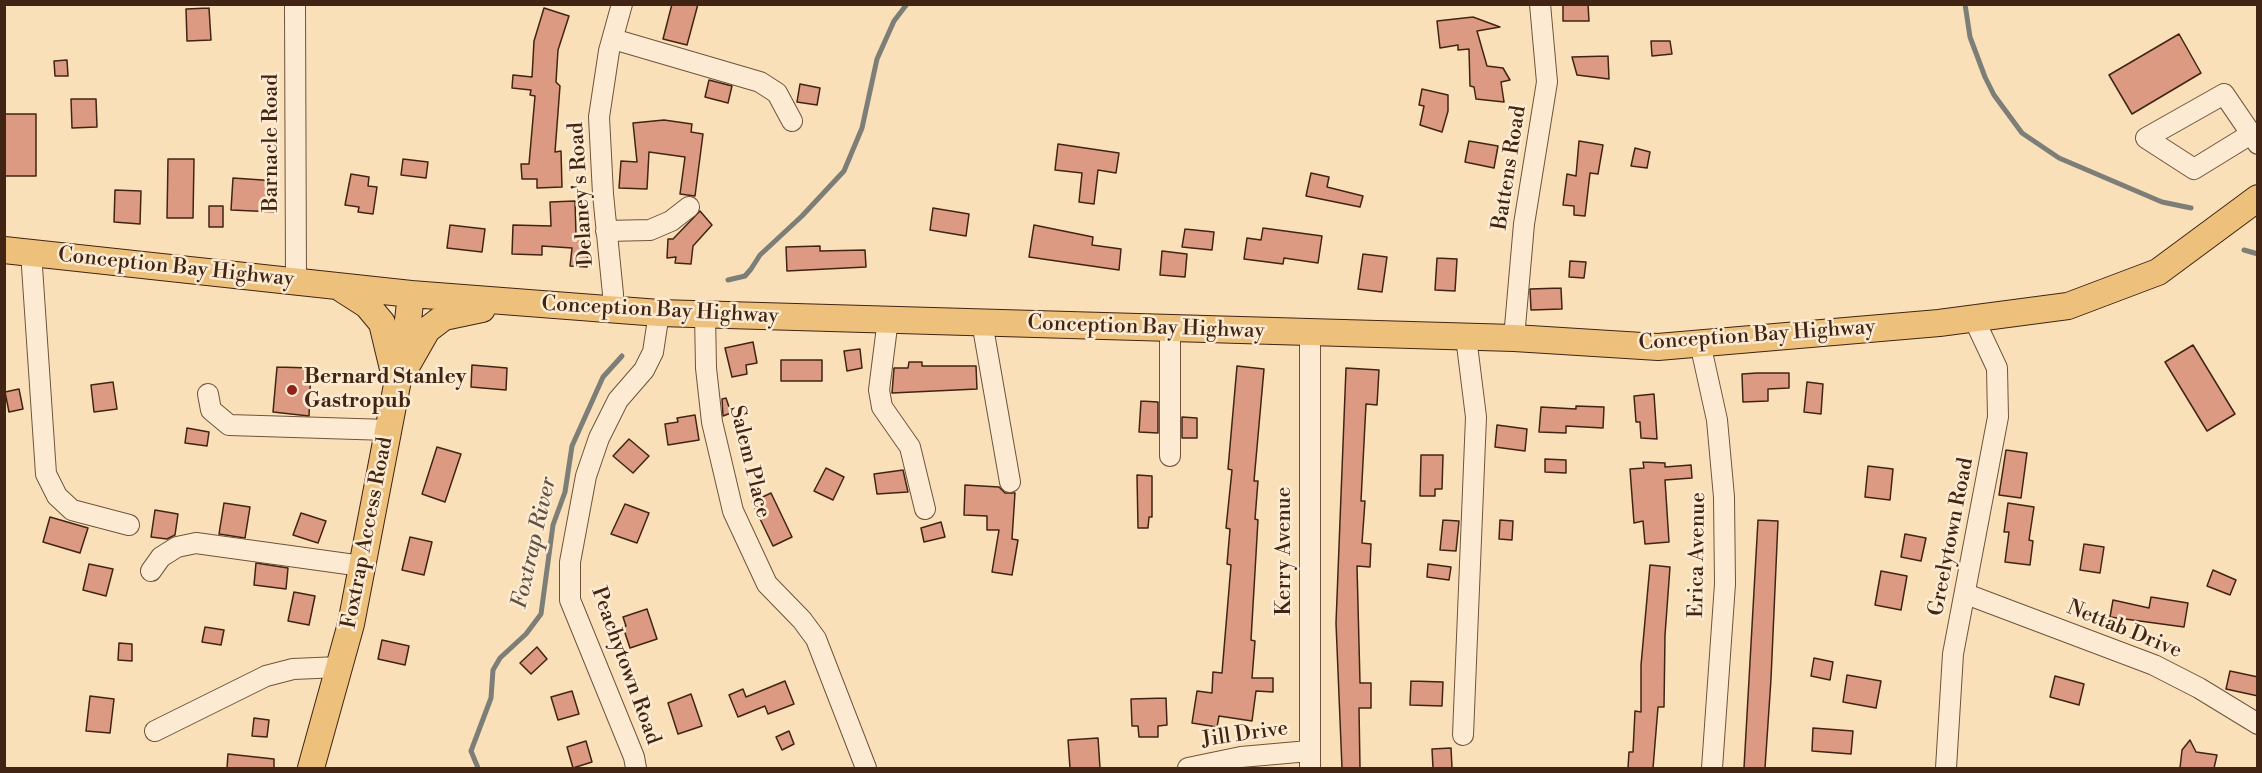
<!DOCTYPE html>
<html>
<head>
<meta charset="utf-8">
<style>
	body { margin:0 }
	#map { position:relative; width:2262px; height:773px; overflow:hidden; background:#fae0b9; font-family:"Libre Bodoni",serif }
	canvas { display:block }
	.frame { position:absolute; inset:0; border:6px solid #412413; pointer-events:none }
</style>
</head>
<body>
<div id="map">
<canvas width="2262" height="773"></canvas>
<div class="frame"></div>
</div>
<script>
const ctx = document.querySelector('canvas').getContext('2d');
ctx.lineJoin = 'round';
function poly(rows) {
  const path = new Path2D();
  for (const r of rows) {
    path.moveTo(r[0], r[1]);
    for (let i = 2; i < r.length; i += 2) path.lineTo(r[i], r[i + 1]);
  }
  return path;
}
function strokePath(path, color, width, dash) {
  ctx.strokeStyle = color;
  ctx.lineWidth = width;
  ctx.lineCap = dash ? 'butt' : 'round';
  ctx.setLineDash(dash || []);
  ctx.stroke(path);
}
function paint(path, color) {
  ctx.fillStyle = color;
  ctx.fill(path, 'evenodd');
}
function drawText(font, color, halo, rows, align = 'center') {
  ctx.font = font + ' "Libre Bodoni",serif';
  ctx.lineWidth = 5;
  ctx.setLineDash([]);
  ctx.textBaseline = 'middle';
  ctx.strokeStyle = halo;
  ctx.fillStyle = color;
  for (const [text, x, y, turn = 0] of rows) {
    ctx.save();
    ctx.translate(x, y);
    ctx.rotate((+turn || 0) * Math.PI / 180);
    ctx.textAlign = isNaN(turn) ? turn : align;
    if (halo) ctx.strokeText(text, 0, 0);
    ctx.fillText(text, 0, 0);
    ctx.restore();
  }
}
strokePath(poly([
	[1965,4,1970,37,1985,77,1994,95,2022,133,2059,158,2162,202,2191,208],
	[2244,250,2258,254],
	[728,280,745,276,751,269,760,255,802,216,844,171,862,128,877,59,894,21,907,4],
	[478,768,471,751,491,698,493,670,500,658,526,634,541,614,553,525,565,492,572,446,603,377,622,356]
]), '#7c7e77', 5);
const building = poly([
	[672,4,698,4,687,45,663,39,672,4],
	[1563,4,1588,4,1589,21,1563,21,1563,4],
	[209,8,211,40,187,41,186,9,209,8],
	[544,8,569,16,558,50,556,82,560,86,555,152,561,151,562,187,537,188,537,179,522,179,521,164,529,164,535,96,530,95,531,90,512,88,513,75,532,77,534,41,544,8],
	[1473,17,1500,27,1477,31,1487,66,1503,68,1510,80,1501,82,1504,102,1476,99,1474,87,1470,86,1469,49,1458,50,1458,45,1440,48,1437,21,1473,17],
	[2179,34,2201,73,2132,114,2109,75,2179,34],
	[1651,41,1670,41,1672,54,1652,56,1651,41],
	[1608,56,1609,79,1577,75,1572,57,1608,56],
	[67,60,68,76,55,76,54,61,67,60],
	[709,80,732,86,728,103,705,97,709,80],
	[800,84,820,88,817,105,797,102,800,84],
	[1422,89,1448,95,1448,111,1442,132,1420,125,1424,106,1419,105,1422,89],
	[71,99,96,99,97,127,72,128,71,99],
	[4,114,36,114,36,176,4,176,4,114],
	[664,120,692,124,691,132,703,134,695,196,680,194,685,157,649,152,647,189,619,188,621,161,637,162,633,123,664,120],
	[1469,141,1498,146,1494,168,1465,162,1469,141],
	[1579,141,1603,145,1598,174,1590,173,1585,216,1574,215,1574,206,1563,205,1567,174,1576,176,1579,141],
	[1058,144,1119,153,1116,173,1098,170,1094,204,1079,202,1082,173,1055,170,1058,144],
	[1635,148,1650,152,1647,168,1631,166,1635,148],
	[168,159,194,159,193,218,167,218,168,159],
	[403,159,428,162,426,178,401,175,403,159],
	[1311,173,1329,177,1327,187,1363,196,1360,207,1306,196,1311,173],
	[351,174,369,177,368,186,377,187,373,214,358,212,359,207,345,205,351,174],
	[233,178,277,181,276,212,231,210,233,178],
	[115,190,141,191,140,224,114,222,115,190],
	[575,201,576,235,584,235,583,244,588,244,587,267,570,266,572,248,542,246,542,255,512,254,513,225,551,226,550,202,575,201],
	[209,206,223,206,223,227,209,227,209,206],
	[933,208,969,214,966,236,930,230,933,208],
	[700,211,712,225,693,246,691,264,675,263,676,257,667,258,668,239,673,239,700,211],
	[450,225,485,229,482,252,447,248,450,225],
	[1034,225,1093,237,1092,245,1121,249,1119,270,1029,257,1034,225],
	[1263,228,1322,236,1318,263,1284,258,1283,264,1244,259,1247,238,1261,240,1263,228],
	[1185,229,1214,232,1212,250,1182,247,1185,229],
	[820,246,820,251,865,250,866,267,787,271,786,247,820,246],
	[1162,251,1187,254,1185,277,1160,275,1162,251],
	[1363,254,1387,257,1382,292,1358,289,1363,254],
	[1437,258,1457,259,1455,291,1435,290,1437,258],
	[1570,261,1586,262,1584,278,1569,277,1570,261],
	[1561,288,1562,309,1531,310,1530,289,1561,288],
	[753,342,757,363,746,365,747,374,732,377,725,348,753,342],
	[2193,345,2235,414,2207,431,2165,362,2193,345],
	[860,349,862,368,847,371,844,351,860,349],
	[781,360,822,360,822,381,781,381,781,360],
	[909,362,922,362,922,366,976,366,977,389,892,393,894,368,908,368,909,362],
	[472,365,507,368,506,390,471,387,472,365],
	[1237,366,1264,369,1254,481,1258,481,1255,519,1258,520,1251,640,1255,641,1252,678,1273,678,1273,692,1256,691,1252,721,1219,716,1217,727,1192,723,1197,691,1212,693,1213,672,1222,673,1231,565,1227,564,1230,529,1226,528,1232,470,1228,469,1237,366],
	[277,367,311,368,309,416,273,412,277,367],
	[1346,368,1379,370,1377,405,1366,404,1361,501,1365,501,1362,543,1371,544,1370,567,1357,566,1360,683,1371,683,1371,708,1359,708,1360,768,1342,768,1336,623,1346,368],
	[1757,373,1789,373,1789,388,1768,389,1768,401,1743,402,1742,374,1757,373],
	[113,382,117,409,94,412,91,385,113,382],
	[1807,382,1823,384,1821,414,1804,412,1807,382],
	[19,389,23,409,9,412,5,392,19,389],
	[1654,394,1657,439,1641,438,1640,422,1636,422,1634,396,1654,394],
	[726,398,731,413,723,416,722,399,726,398],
	[1141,401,1158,402,1158,433,1139,432,1141,401],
	[1576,406,1604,407,1603,428,1566,426,1566,433,1539,432,1541,407,1576,409,1576,406],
	[695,415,699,440,668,445,665,424,678,422,677,418,695,415],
	[1182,417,1197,418,1197,438,1182,438,1182,417],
	[1497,425,1527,429,1525,451,1495,447,1497,425],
	[187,428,209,432,207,446,185,443,187,428],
	[629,439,649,456,633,473,613,456,629,439],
	[437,447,461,454,445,502,422,494,437,447],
	[2006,450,2027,453,2021,498,1999,495,2006,450],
	[1421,455,1443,455,1442,489,1435,489,1435,496,1420,496,1421,455],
	[1545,459,1566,460,1566,473,1545,472,1545,459],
	[1643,462,1665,463,1665,467,1691,465,1692,478,1665,480,1669,542,1645,544,1643,521,1634,523,1630,469,1644,468,1643,462],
	[1868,466,1893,469,1890,500,1865,497,1868,466],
	[826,468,844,477,833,500,814,491,826,468],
	[903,470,908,492,877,494,874,474,903,470],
	[1137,475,1152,476,1152,517,1149,517,1148,528,1138,528,1137,475],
	[965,485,999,487,1005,493,1015,493,1012,539,1018,540,1012,575,992,572,999,530,987,530,987,516,964,515,965,485],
	[771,493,792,537,773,546,752,502,771,493],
	[224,503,250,507,245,538,219,534,224,503],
	[2008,503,2034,507,2029,540,2033,541,2030,565,2005,562,2009,532,2004,532,2008,503],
	[625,504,649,513,637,543,611,534,625,504],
	[155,510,178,514,175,535,167,539,151,537,155,510],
	[301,513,326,521,318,543,293,535,301,513],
	[50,517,88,528,80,553,43,542,50,517],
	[1443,520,1459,521,1456,551,1440,550,1443,520],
	[1500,520,1513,521,1512,540,1499,539,1500,520],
	[1758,520,1778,521,1771,679,1765,768,1744,768,1758,520],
	[941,522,945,537,924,542,921,528,941,522],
	[1905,534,1926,538,1921,561,1901,557,1905,534],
	[410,537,432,542,424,575,402,570,410,537],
	[2084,544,2104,547,2100,573,2080,570,2084,544],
	[256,563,288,568,286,589,254,585,256,563],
	[89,564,113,569,106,596,83,590,89,564],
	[1428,564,1451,567,1449,580,1427,577,1428,564],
	[1650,565,1670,567,1665,635,1664,707,1658,707,1653,768,1628,768,1629,752,1633,752,1635,711,1641,712,1641,665,1650,565],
	[2213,570,2236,580,2230,595,2207,586,2213,570],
	[1881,571,1907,576,1901,610,1875,605,1881,571],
	[294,592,315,596,309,625,288,621,294,592],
	[2151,597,2188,603,2184,627,2110,617,2113,600,2149,608,2151,597],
	[647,609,657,639,630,648,623,627,626,626,623,617,647,609],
	[205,627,224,630,221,645,202,642,205,627],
	[382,640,409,646,405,665,378,659,382,640],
	[119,643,132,644,132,661,118,660,119,643],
	[537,647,547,659,531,674,520,663,537,647],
	[1814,658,1833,662,1830,680,1811,676,1814,658],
	[2230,671,2258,677,2258,696,2226,689,2230,671],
	[1847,675,1881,681,1876,708,1843,702,1847,675],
	[2055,676,2084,684,2079,705,2050,697,2055,676],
	[785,681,794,704,768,714,765,706,738,717,729,695,743,689,746,697,785,681],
	[1411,681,1443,682,1442,706,1410,705,1411,681],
	[572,691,579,714,558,720,551,697,572,691],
	[691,694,702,726,678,734,668,703,691,694],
	[90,696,114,699,110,733,86,731,90,696],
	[1166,698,1167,725,1158,726,1158,737,1139,737,1138,726,1132,726,1131,699,1166,698],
	[254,718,269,720,267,737,252,736,254,718],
	[1813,728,1853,731,1851,754,1812,751,1813,728],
	[789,731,794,744,782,750,776,737,789,731],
	[1098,738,1100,768,1070,768,1068,740,1098,738],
	[2190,740,2196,752,2217,755,2214,768,2180,768,2182,750,2190,740],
	[586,741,592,762,573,768,567,747,586,741],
	[1451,748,1452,768,1433,768,1432,749,1451,748],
	[228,754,274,759,274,768,227,768,228,754]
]);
paint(building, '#db9a81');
strokePath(building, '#412413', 1.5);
const minor = poly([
	[295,4,296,281],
	[613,39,760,82,777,93,792,121],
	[2251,134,2194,169,2146,138,2224,94,2258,144],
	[606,231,650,230,671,221,689,207],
	[31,252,46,474,57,496,72,510,129,525],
	[612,310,613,294,603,194,599,117,609,51,622,4],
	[705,314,706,368,712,422,733,511,767,584,802,620,816,639,866,768],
	[888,319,879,390,882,407,910,447,925,509],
	[982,322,1010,482],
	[1170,328,1170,456],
	[1514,338,1524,224,1547,82,1540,4],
	[1700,343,1717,420,1724,497,1725,584,1712,768],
	[208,394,211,410,229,425,388,430],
	[151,571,161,557,177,547,196,543,362,566],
	[1966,594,2154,665,2199,688,2258,724],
	[155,731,266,676,293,669,339,667],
	[1463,735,1476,417,1466,337],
	[636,768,634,757,570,600,570,562,586,476,599,438,618,400,644,370,653,352,659,313],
	[1188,768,1241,757,1309,751],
	[1310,768,1310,334],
	[1946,768,1953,654,1998,417,1997,368,1974,319]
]);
const major = poly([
	[4,250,411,294,659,313,1514,338,1658,347,1939,323,2068,306,2158,272,2258,198],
	[342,289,367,305,382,323,394,373],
	[407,365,427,330,444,317,482,309],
	[311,768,351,624,406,338,411,294]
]);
strokePath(minor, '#6f533c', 22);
strokePath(major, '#412413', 28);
strokePath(minor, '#fcebd2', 20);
strokePath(major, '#edc07c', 26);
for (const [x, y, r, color] of [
	[292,390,6,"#8f2418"]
]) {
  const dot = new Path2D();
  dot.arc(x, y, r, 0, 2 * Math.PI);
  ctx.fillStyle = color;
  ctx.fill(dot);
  strokePath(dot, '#fcebd2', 2);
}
drawText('21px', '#412413', '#fcebd2', [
	["Barnacle Road",272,143,-90],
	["Battens Road",1510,168,-81],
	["Delaney's Road",582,194,-94],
	["Conception Bay Highway",176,268,6],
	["Conception Bay Highway",660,311,3],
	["Conception Bay Highway",1146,328,2],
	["Conception Bay Highway",1757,336,-4],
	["Salem Place",749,462,76],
	["Foxtrap Access Road",368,533,-79],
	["Greelytown Road",1952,537,-79],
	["Kerry Avenue",1285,551,-90],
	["Erica Avenue",1698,555,-89],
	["Nettab Drive",2124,630,22],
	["Peachytown Road",625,666,70],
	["Jill Drive",1245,735,-8]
]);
drawText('bold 21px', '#412413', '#fcebd2', [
	["Bernard Stanley",304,378],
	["Gastropub",304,402]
], 'left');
drawText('italic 22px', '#5e5145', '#fcebd2', [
	["Foxtrap River",535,543,-77]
]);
</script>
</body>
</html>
